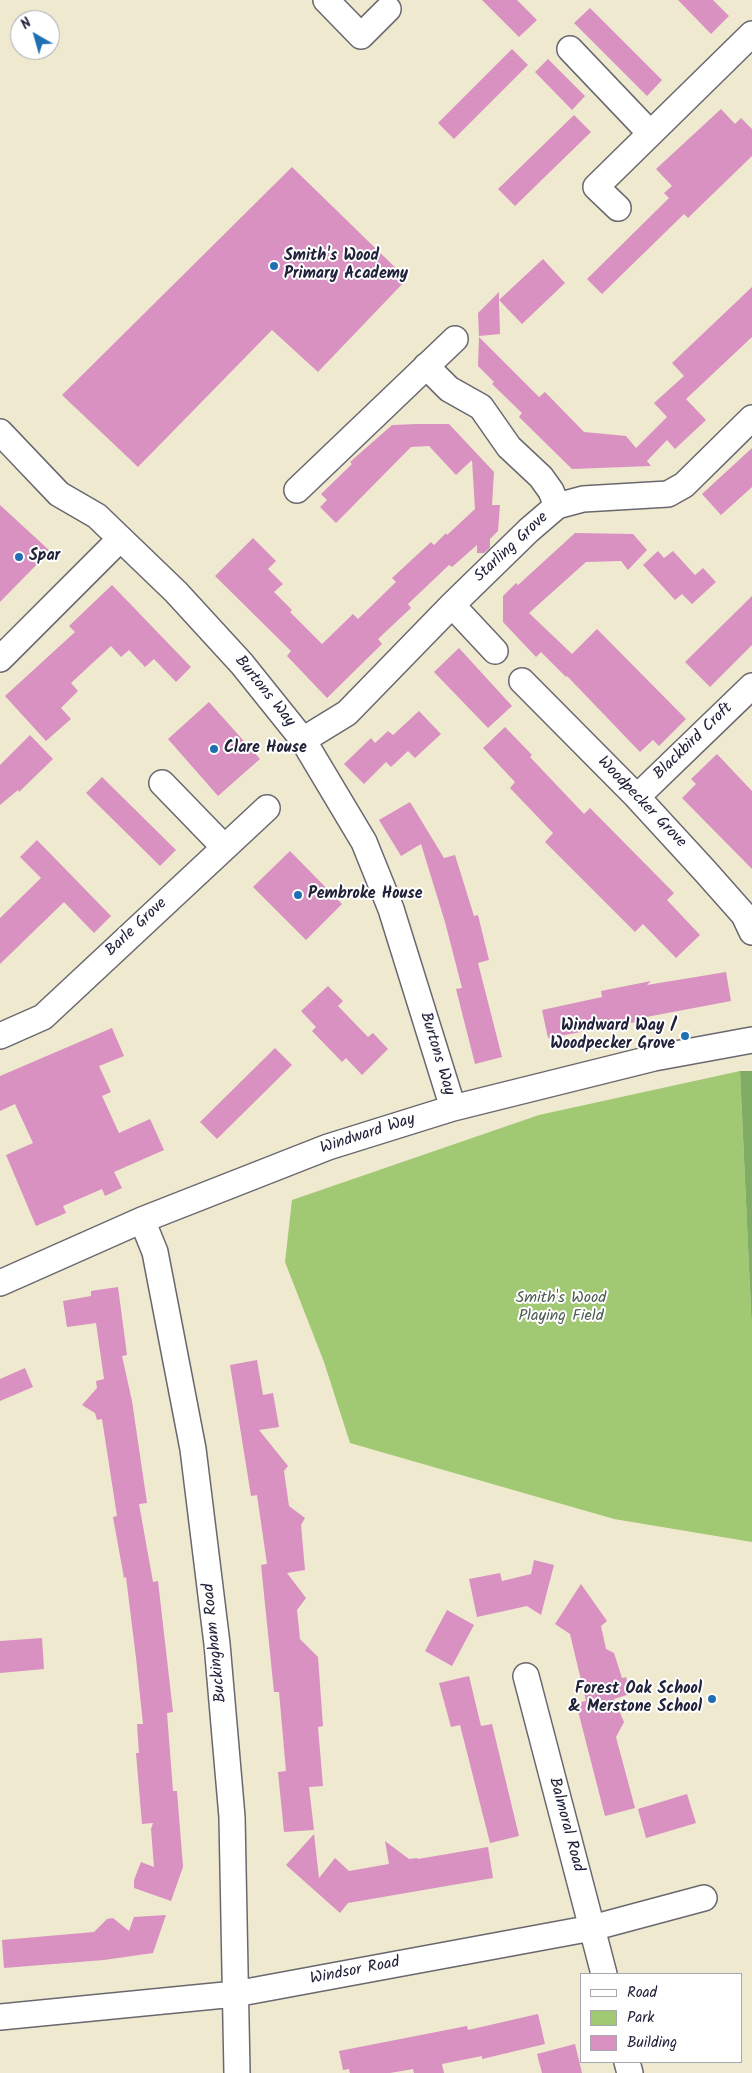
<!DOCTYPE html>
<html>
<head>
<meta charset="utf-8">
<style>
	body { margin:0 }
	#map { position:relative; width:752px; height:2073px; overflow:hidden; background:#efe9cf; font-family:Kalam,sans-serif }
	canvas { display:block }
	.legend { position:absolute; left:580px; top:1973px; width:162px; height:90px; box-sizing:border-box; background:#fff; border:1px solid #a7a7b1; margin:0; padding:6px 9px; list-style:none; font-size:15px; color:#22223b }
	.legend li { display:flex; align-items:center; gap:10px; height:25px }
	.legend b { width:25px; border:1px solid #a7a7b1 }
	.north { position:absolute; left:10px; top:10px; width:50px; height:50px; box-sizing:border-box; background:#fff; border:1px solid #a7a7b1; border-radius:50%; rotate:322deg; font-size:14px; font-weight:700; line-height:20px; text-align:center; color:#22223b }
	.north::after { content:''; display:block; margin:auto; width:18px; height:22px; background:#1f6fb2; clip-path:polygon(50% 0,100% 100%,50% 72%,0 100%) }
</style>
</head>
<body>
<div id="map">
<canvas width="752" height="2073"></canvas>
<ul class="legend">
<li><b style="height:6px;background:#fff"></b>Road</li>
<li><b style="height:14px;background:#a1c873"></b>Park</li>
<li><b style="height:14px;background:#d891c1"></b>Building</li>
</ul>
<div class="north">N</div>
</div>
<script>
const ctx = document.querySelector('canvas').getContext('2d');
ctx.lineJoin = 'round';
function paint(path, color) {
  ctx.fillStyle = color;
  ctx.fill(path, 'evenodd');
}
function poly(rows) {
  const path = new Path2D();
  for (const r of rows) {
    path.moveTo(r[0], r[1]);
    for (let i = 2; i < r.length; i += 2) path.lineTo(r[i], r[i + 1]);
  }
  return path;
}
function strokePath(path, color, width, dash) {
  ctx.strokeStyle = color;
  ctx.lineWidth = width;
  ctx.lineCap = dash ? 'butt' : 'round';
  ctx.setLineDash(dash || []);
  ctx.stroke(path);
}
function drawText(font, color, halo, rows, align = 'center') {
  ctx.font = font + ' Kalam,sans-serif';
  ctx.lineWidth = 4;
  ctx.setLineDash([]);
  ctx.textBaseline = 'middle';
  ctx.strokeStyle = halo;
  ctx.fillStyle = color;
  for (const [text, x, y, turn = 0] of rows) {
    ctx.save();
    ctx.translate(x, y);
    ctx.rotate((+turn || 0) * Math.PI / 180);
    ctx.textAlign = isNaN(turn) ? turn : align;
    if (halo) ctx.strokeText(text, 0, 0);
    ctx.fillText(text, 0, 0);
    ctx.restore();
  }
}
paint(poly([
	[740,1071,752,1333,752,1542,614,1519,350,1443,324,1362,285,1262,292,1200,539,1115]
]), '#a1c873');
paint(poly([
	[740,1071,752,1071,752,1333]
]), '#80ac65');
paint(poly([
	[482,0,517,0,537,20,519,37],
	[678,0,713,0,729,16,711,34],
	[590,8,662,80,647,96,574,23],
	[512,49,528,65,454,139,438,123],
	[548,59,585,96,572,110,535,72],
	[721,109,735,124,741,118,752,129,752,156,688,218,684,214,602,294,587,279,669,198,664,193,672,186,656,169],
	[574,115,591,132,515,206,498,189],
	[292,167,407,279,318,372,272,330,138,467,62,395],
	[543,259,565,283,522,324,499,300,500,334,479,336,478,313,499,292,499,300],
	[752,287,752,337,686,399,706,420,675,449,667,440,647,461,651,466,572,469,519,417,522,413,492,384,494,382,478,366,479,337,539,397,545,392,584,432,626,436,636,448,667,417,654,403,684,376,672,363],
	[417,424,449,424,494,472,492,505,500,505,498,531,490,539,490,548,484,553,477,553,477,545,452,567,449,565,408,604,411,608,378,639,382,644,327,698,287,656,291,651,215,576,253,538,276,561,268,569,283,584,274,592,292,610,290,612,322,644,353,614,358,619,396,582,392,578,431,542,434,545,446,533,447,535,475,509,472,460,456,475,429,446,411,447,336,523,320,507,327,500,321,494,352,464,350,462,392,425],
	[752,448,752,487,721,515,702,494],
	[0,505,50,551,0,602],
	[575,533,633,534,647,550,628,570,621,561,586,562,529,613,572,654,597,629,686,719,659,746,653,740,640,752,567,676,566,677,541,652,536,657,503,622,503,596,516,583,518,585],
	[658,551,664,558,673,551,695,575,703,568,716,582,692,604,682,594,675,600,643,565],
	[112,585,191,667,176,682,154,659,145,667,129,650,121,657,111,646,71,683,78,691,61,708,71,719,46,741,5,696,75,632,69,626],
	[752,596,752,645,710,687,685,662],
	[459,648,512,706,488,728,434,672],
	[209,702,260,759,218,796,168,739],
	[419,711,441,734,415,758,408,751,391,767,386,762,364,784,344,764,371,738,375,743,388,731,393,735],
	[505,727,532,755,530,757,584,814,590,808,674,893,667,900,700,935,676,958,643,924,635,932,545,842,553,833,510,788,515,782,483,748],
	[30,735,53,759,19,792,18,790,0,805,0,765],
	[717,754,752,791,752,869,682,798,696,784,691,779],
	[102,777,176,850,160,866,86,793],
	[410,802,444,858,455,855,474,916,478,915,489,960,478,963,502,1057,475,1064,456,989,462,988,445,922,421,844,401,856,379,820],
	[37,840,111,916,94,933,64,902,0,964,0,918,41,878,20,857],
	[290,851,342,904,306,940,253,887],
	[726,972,731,1001,641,1018,642,1021,548,1038,542,1010,602,997,601,991,651,981,647,985],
	[328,986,343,1001,338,1006,368,1037,373,1033,388,1049,362,1075,346,1058,342,1062,312,1031,316,1027,301,1011],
	[112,1028,124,1056,99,1066,111,1092,102,1096,119,1133,150,1119,164,1150,114,1172,122,1188,105,1196,102,1189,63,1206,66,1213,36,1226,6,1155,33,1143,15,1104,0,1111,0,1076],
	[275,1048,292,1065,217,1139,200,1122],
	[118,1287,127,1355,122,1356,132,1401,147,1503,139,1504,153,1582,158,1581,173,1712,167,1713,173,1791,177,1791,183,1867,171,1901,134,1888,134,1880,141,1862,154,1867,151,1829,153,1823,142,1824,136,1753,139,1753,137,1724,143,1724,136,1658,126,1577,124,1578,113,1517,117,1516,102,1419,97,1420,95,1413,82,1405,97,1388,96,1381,104,1379,96,1323,67,1327,63,1301,91,1296,91,1291],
	[257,1360,263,1395,273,1393,279,1427,259,1430,288,1466,284,1471,289,1506,305,1518,301,1525,305,1570,287,1573,306,1598,297,1610,300,1639,318,1657,323,1726,318,1727,323,1786,309,1787,314,1830,284,1832,278,1772,286,1771,279,1692,274,1692,261,1565,267,1564,257,1495,251,1496,230,1365],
	[25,1368,33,1387,0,1401,0,1379],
	[534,1560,554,1565,541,1615,527,1606,477,1617,469,1579,500,1573,502,1581,531,1574],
	[581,1584,607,1621,601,1626,606,1649,614,1653,622,1678,626,1677,630,1694,614,1699,624,1722,616,1737,635,1808,605,1816,576,1703,586,1701,570,1634,555,1624],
	[447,1610,474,1625,452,1666,425,1651],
	[42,1638,44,1669,0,1673,0,1641],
	[469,1676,481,1726,492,1724,519,1836,490,1843,460,1725,451,1727,439,1683],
	[687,1794,696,1823,646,1838,638,1809],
	[314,1834,319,1878,335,1858,349,1871,389,1864,385,1841,409,1859,417,1858,418,1859,488,1847,493,1878,348,1903,340,1913,286,1865],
	[166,1915,153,1953,104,1960,4,1968,2,1940,94,1932,107,1919,113,1918,129,1931,134,1917],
	[538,2014,545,2044,482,2059,482,2056,442,2064,444,2073,414,2073,413,2069,390,2073,350,2073,349,2069,343,2070,339,2051,467,2026,468,2030],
	[575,2044,582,2073,542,2073,537,2054]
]), '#d891c1');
const minor = poly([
	[326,0,361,36,388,9],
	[570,49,650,133],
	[618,208,596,187,752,34],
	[426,366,449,389,481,407,509,447,541,477,551,491,557,506],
	[0,432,59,494,97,516,176,592,242,664,303,740,364,842,391,909,453,1108],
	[297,490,455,339],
	[452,605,495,651],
	[0,659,120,539],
	[522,681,637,797,705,871,744,915,752,932],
	[303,740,347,713,452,605,529,530,557,506,583,499,668,494,684,485,752,418],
	[162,783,224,847],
	[637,797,752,686],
	[0,1036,43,1017,267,808],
	[142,1220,155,1252,193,1449,217,1644,232,1817,237,2073],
	[0,1283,142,1220,328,1147,453,1108,654,1058,752,1040],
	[526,1676,604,1974],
	[0,2017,235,1994,592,1928,704,1898],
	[627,2062,630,2073]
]);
strokePath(minor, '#6a686f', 28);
strokePath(minor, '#fff', 25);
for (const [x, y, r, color] of [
	[274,266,5,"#1f6fb2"],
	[19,557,5,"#1f6fb2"],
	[214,749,5,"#1f6fb2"],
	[298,895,5,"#1f6fb2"],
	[685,1036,5,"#1f6fb2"],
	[712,1699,5,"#1f6fb2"]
]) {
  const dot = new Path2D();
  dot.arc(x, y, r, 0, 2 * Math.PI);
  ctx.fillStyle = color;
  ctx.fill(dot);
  strokePath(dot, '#fff', 2);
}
drawText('bold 16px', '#22223b', '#fff', [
	["Smith's Wood",284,257],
	["Primary Academy",284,275],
	["Spar",29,557],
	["Clare House",224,749],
	["Pembroke House",308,895],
	["Windward Way /",675,1027,"right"],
	["Woodpecker Grove",675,1045,"right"],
	["Forest Oak School",702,1690,"right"],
	["& Merstone School",702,1708,"right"]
], 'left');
drawText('16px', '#22223b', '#fff', [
	["Starling Grove",512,548,-43],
	["Burtons Way",264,692,51],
	["Blackbird Croft",694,742,-44],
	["Woodpecker Grove",641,803,46],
	["Barle Grove",137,928,-43],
	["Burtons Way",436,1054,73],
	["Windward Way",368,1135,-18],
	["Buckingham Road",216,1643,-96],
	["Balmoral Road",565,1825,75],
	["Windsor Road",355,1972,-11]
]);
drawText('16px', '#4e5c4f', '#fff', [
	["Smith's Wood",561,1299],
	["Playing Field",561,1317]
]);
</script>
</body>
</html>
